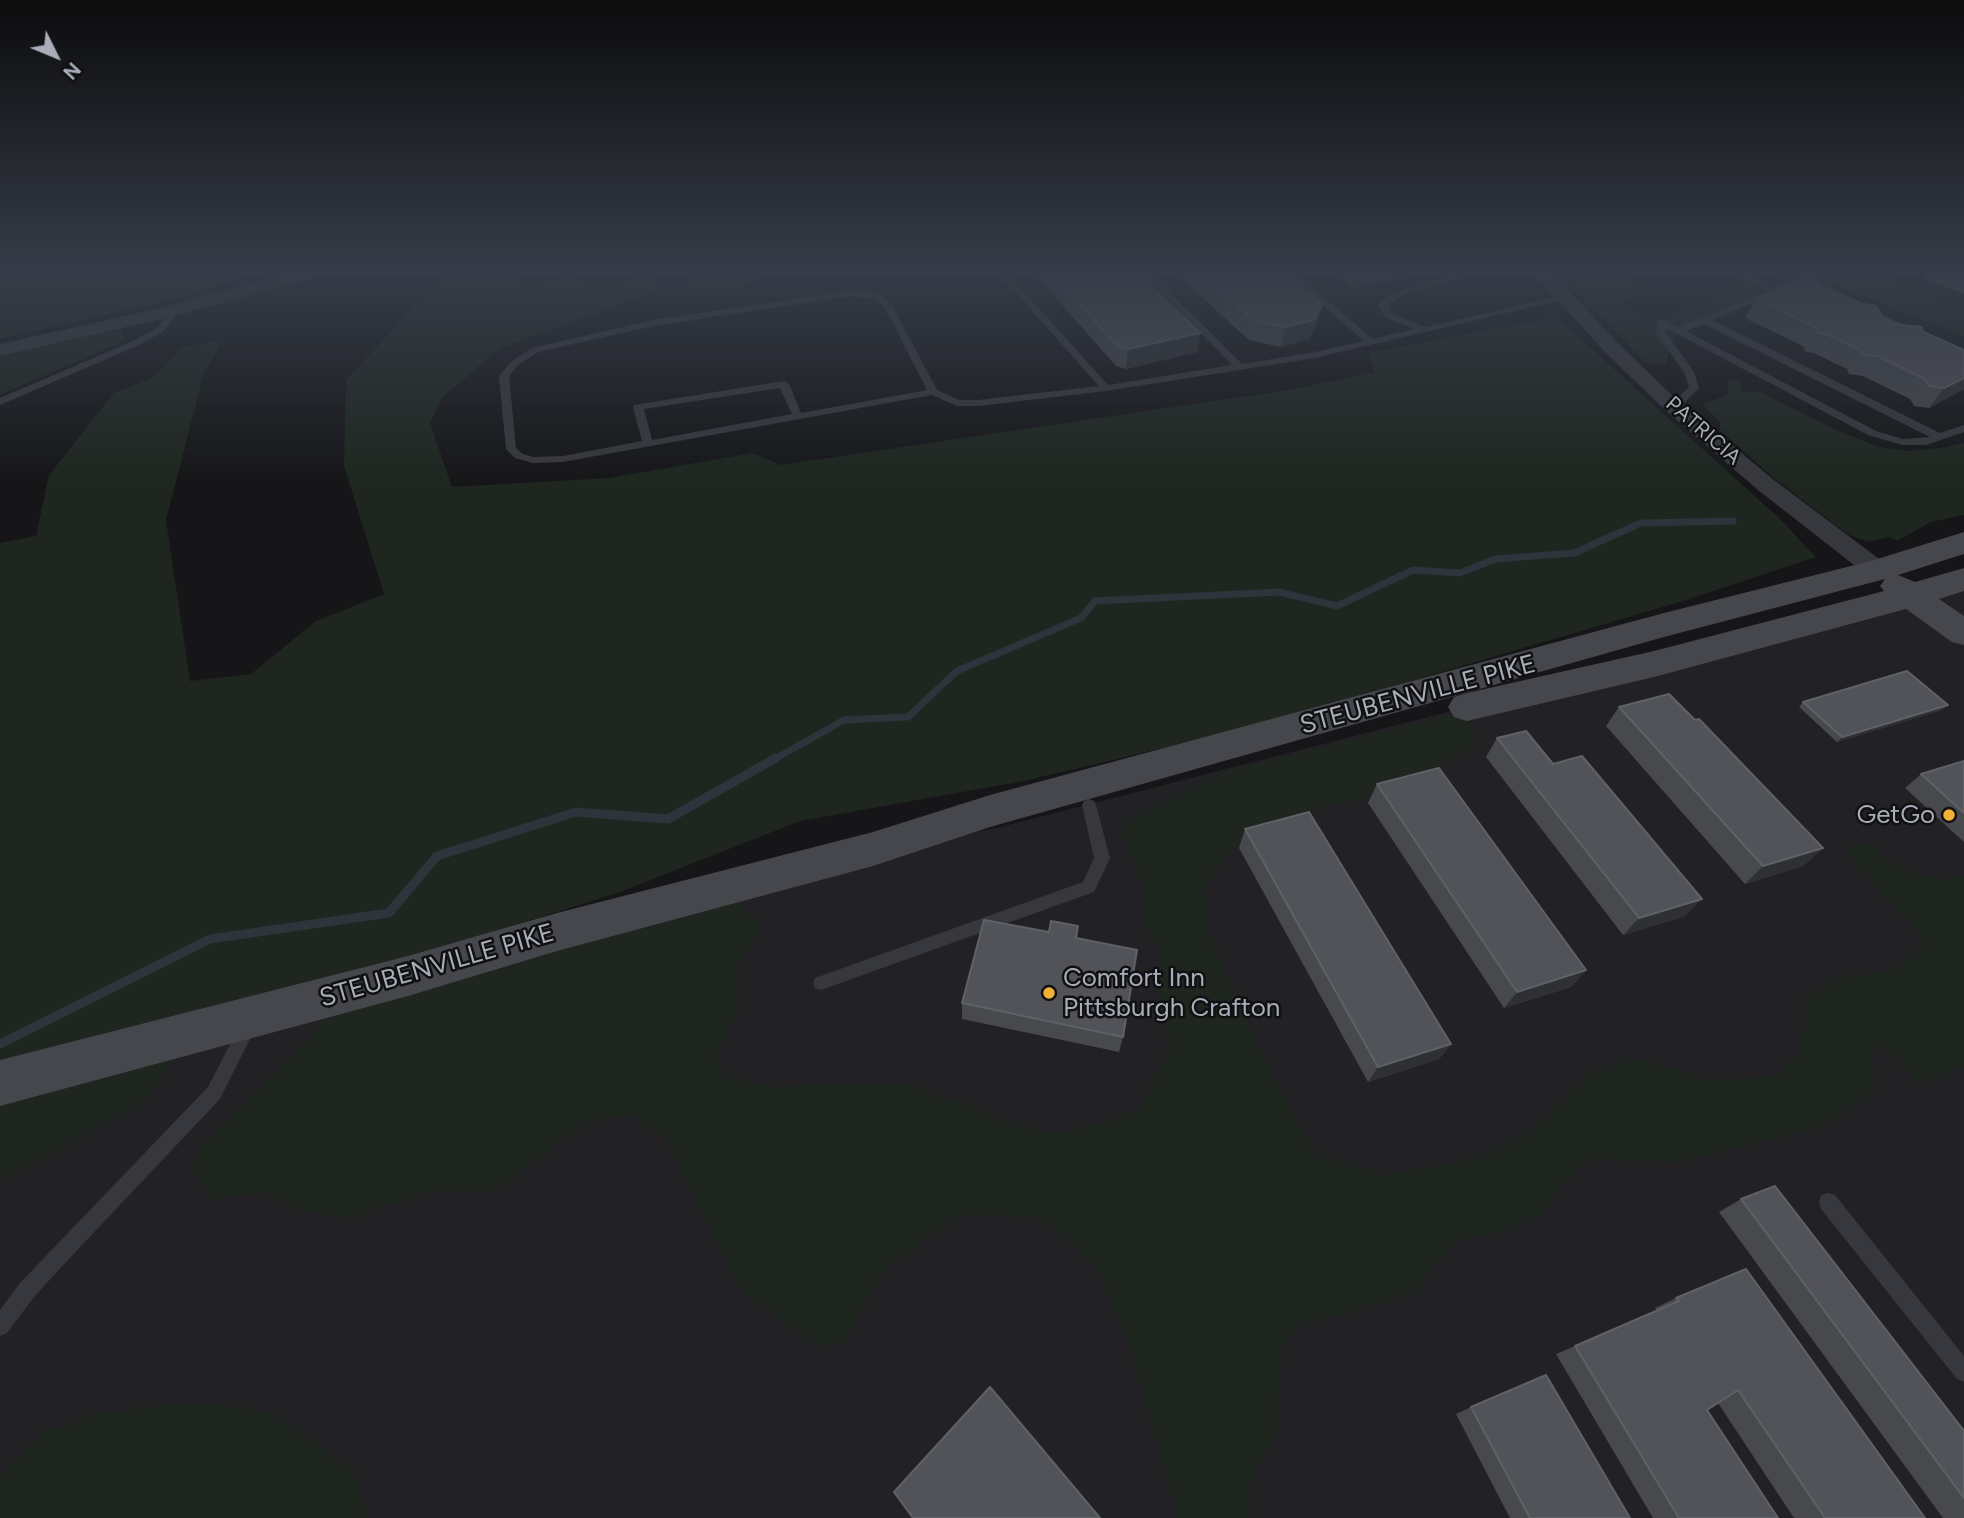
<!DOCTYPE html>
<html>
<head>
<meta charset="utf-8">
<style>
	body { margin:0 }
	#map { position:relative; width:1964px; height:1518px; overflow:hidden; background:#161618; font-family:Figtree,sans-serif }
	canvas { display:block }
	.north { position:absolute; left:21px; top:21px; width:70px; height:70px; -webkit-text-stroke:5px #111113; paint-order:stroke; rotate:133deg; font-size:19px; font-weight:700; line-height:28px; text-align:center; color:#a8adb8 }
	.north::after { content:''; display:block; margin:auto; width:24px; height:32px; background:#a8adb8; clip-path:polygon(50% 0,100% 100%,50% 72%,0 100%) }
</style>
</head>
<body>
<div id="map">
<canvas width="1964" height="1518"></canvas>
<div class="north">N</div>
</div>
<script>
const ctx = document.querySelector('canvas').getContext('2d');
ctx.lineJoin = 'round';
function paint(path, color) {
  ctx.fillStyle = color;
  ctx.fill(path, 'evenodd');
}
function poly(rows) {
  const path = new Path2D();
  for (const r of rows) {
    path.moveTo(r[0], r[1]);
    for (let i = 2; i < r.length; i += 2) path.lineTo(r[i], r[i + 1]);
  }
  return path;
}
function strokePath(path, color, width, dash) {
  ctx.strokeStyle = color;
  ctx.lineWidth = width;
  ctx.lineCap = dash ? 'butt' : 'round';
  ctx.setLineDash(dash || []);
  ctx.stroke(path);
}
function drawText(font, color, halo, rows, align = 'center') {
  ctx.font = font + ' Figtree,sans-serif';
  ctx.lineWidth = 5;
  ctx.setLineDash([]);
  ctx.textBaseline = 'middle';
  ctx.strokeStyle = halo;
  ctx.fillStyle = color;
  for (const [text, x, y, turn = 0] of rows) {
    ctx.save();
    ctx.translate(x, y);
    ctx.rotate((+turn || 0) * Math.PI / 180);
    ctx.textAlign = isNaN(turn) ? turn : align;
    if (halo) ctx.strokeText(text, 0, 0);
    ctx.fillText(text, 0, 0);
    ctx.restore();
  }
}
paint(poly([
	[1964,579,1964,1518,0,1518,0,1083,873,849,997,828]
]), '#222225');
paint(poly([
	[0,275,251,275,178,298,0,339],
	[444,275,521,275,517,279,528,286,573,277,592,290,654,275,655,292,500,348,443,397,430,423,452,487,609,478,752,453,781,465,1288,390,1374,373,1369,353,1556,317,1778,517,1816,557,1683,601,1268,723,1024,781,800,821,620,892,408,959,0,1065,0,543,36,536,49,475,114,393,154,377,182,347,222,341,203,376,166,520,190,681,251,674,316,621,384,594,344,466,346,380],
	[694,275,773,275,764,275,737,288,686,290],
	[1561,275,1634,275,1629,278,1644,294,1624,303,1639,315,1654,320,1744,284,1754,284,1758,291,1676,334,1665,365,1645,362],
	[1761,275,1882,275,1964,310,1964,337,1839,286,1796,276,1786,280],
	[120,329,126,340,0,395,0,356],
	[1728,379,1739,381,1743,392,1760,392,1838,431,1879,447,1907,451,1941,448,1964,443,1964,515,1931,522,1897,541,1890,537,1869,542,1849,535,1776,480,1720,430,1720,422,1702,404,1728,395],
	[1460,712,1478,735,1472,746,1398,791,1282,817,1251,830,1223,856,1204,890,1206,923,1243,1015,1315,1156,1388,1175,1479,1158,1537,1128,1590,1074,1632,1057,1704,1079,1774,1077,1801,1054,1805,999,1833,979,1891,970,1926,943,1852,859,1848,844,1868,844,1905,870,1927,878,1948,878,1964,874,1964,1067,1920,1084,1886,1046,1871,1054,1874,1093,1814,1130,1670,1163,1599,1159,1578,1166,1540,1214,1500,1233,1455,1240,1414,1293,1297,1327,1281,1345,1277,1432,1250,1482,1251,1518,1178,1518,1130,1346,1097,1267,1040,1218,967,1213,944,1225,882,1271,844,1343,818,1346,738,1287,666,1138,631,1115,586,1122,498,1190,426,1192,351,1218,300,1211,263,1192,212,1200,193,1169,199,1146,301,1049,337,998,728,891,764,926,740,958,736,1015,717,1055,724,1074,763,1086,908,1084,1042,1134,1067,1131,1139,1111,1170,1046,1156,991,1162,955,1144,927,1140,876,1121,834,1129,820,1174,796,1228,771],
	[172,1045,161,1083,141,1104,0,1180,0,1088],
	[163,1404,223,1404,274,1414,353,1472,368,1518,0,1518,0,1480,40,1433,99,1414]
]), '#1e261f');
strokePath(poly([
	[773,760,844,720,908,717,957,671,1081,618,1095,601,1279,592,1337,606,1413,570,1460,573,1495,559,1574,553,1641,523,1733,521]
]), '#2c353c', 7);
strokePath(poly([
	[0,1044,210,939,389,913,437,856,576,812,668,819,776,758]
]), '#2c353c', 9);
paint(poly([
	[1000,275,1009,275,1108,385,1232,365,1144,275,1153,275,1242,364,1315,352,1364,341,1288,275,1297,275,1373,339,1414,329,1386,318,1378,304,1380,302,1396,292,1456,275,1469,275,1402,296,1388,305,1393,314,1425,327,1565,295,1570,298,1315,358,1106,391,978,406,957,406,932,395,563,462,533,463,515,458,506,449,499,376,512,361,532,348,653,320,852,290,868,291,882,296,892,305,937,390,959,400,978,400,1099,386,1000,275],
	[852,296,876,300,885,308,927,390,801,413,789,384,784,381,634,405,633,407,642,441,563,456,533,457,523,454,516,448,509,376,518,365,538,352,653,326,852,296],
	[780,388,792,414,652,440,644,409,780,388],
	[1736,275,1747,275,1774,288,1791,282,1796,285,1712,320,1940,433,1964,425,1964,432,1926,445,1902,445,1868,435,1666,328,1666,333,1694,372,1699,388,1678,409,1670,409,1670,405,1689,387,1684,372,1656,333,1657,322,1662,319,1679,327,1766,291,1736,275],
	[1704,324,1930,437,1903,439,1876,431,1686,331,1704,324],
	[173,308,181,310,163,332,137,346,0,405,0,398,131,342,157,328,173,308],
	[1867,308,1915,329,1917,331,1909,333,1864,313,1862,311,1867,308],
	[1089,799,1094,801,1096,805,1110,858,1094,892,821,990,815,988,813,983,815,978,1083,882,1094,858,1082,805,1084,801,1089,799],
	[249,1017,255,1019,257,1025,220,1099,66,1262,34,1297,7,1333,0,1336,0,1310,20,1283,208,1087,243,1019,249,1017],
	[1828,1193,1835,1195,1964,1356,1964,1382,1957,1379,1821,1209,1819,1202,1821,1195,1828,1193]
]), '#37383d');
paint(poly([
	[284,275,313,275,310,279,166,318,0,356,0,344,156,309,284,275],
	[1535,275,1554,275,1619,344,1674,397,1774,480,1886,564,1889,570,1886,576,1877,578,1868,576,1758,490,1660,405,1605,352,1535,275]
]), '#37383d');
paint(poly([
	[1964,532,1964,554,1898,575,1915,582,1964,568,1964,591,1939,599,1964,616,1964,645,1952,642,1906,609,1654,677,1467,721,1454,717,1448,707,1454,697,1467,693,1654,651,1884,591,1880,586,1885,579,1664,637,990,827,873,866,557,951,408,996,0,1106,0,1060,408,956,557,913,873,832,990,795,1664,613,1871,561,1964,532]
]), '#45474d');
paint(poly([
	[1923,275,1957,275,1964,277,1964,293,1926,280,1923,275]
]), '#63666e');
paint(poly([
	[1036,275,1140,275,1200,333,1197,352,1126,369,1116,366],
	[1178,275,1286,275,1322,304,1317,323,1309,339,1281,347,1249,340],
	[1339,275,1415,275,1355,288],
	[1819,285,1883,318,1895,324,1924,332,1964,350,1964,389,1929,408,1914,406,1910,399,1863,376,1849,374,1847,369,1814,353,1806,352,1803,346,1745,318,1756,299],
	[1803,702,1942,710,1837,742,1799,707],
	[1619,707,1695,720,1823,848,1803,866,1745,884,1606,726],
	[1497,738,1553,764,1685,916,1623,935,1486,757],
	[1964,761,1964,842,1905,788,1921,774],
	[1377,784,1586,970,1571,987,1504,1008,1368,803],
	[1245,829,1451,1044,1439,1059,1368,1082,1239,848],
	[1078,926,1077,938,1123,1037,1119,1052,962,1019,962,1003,1049,932],
	[1741,1199,1964,1431,1964,1518,1943,1518,1719,1212],
	[1676,1298,1925,1518,1794,1518,1718,1403,1707,1410,1778,1518,1653,1518,1556,1354,1575,1346,1657,1311,1655,1308],
	[1471,1407,1630,1518,1510,1518,1456,1414]
]), '#47494d');
paint(poly([
	[1359,275,1415,275,1355,288],
	[1322,304,1317,323,1309,339,1281,347,1285,327],
	[1200,333,1197,352,1126,369,1128,349],
	[1964,378,1964,389,1929,408,1944,388],
	[1948,705,1942,710,1837,742,1842,737],
	[1823,848,1803,866,1745,884,1763,866],
	[1702,899,1685,916,1623,935,1639,918],
	[1586,970,1571,987,1504,1008,1517,992],
	[1451,1044,1439,1059,1368,1082,1378,1067]
]), '#2f3033');
const building = poly([
	[1054,275,1140,275,1200,333,1128,349,1118,347,1054,275],
	[1202,275,1286,275,1322,304,1314,320,1285,327,1253,320,1202,275],
	[1802,278,1817,279,1819,285,1863,304,1876,306,1883,318,1895,324,1921,327,1924,332,1964,350,1964,378,1944,388,1929,386,1925,379,1877,356,1862,355,1860,350,1826,334,1818,333,1815,327,1756,299,1802,278],
	[1907,671,1948,705,1842,737,1803,702,1907,671],
	[1669,694,1695,720,1699,719,1823,848,1763,866,1619,707,1669,694],
	[1526,731,1553,764,1582,756,1702,899,1639,918,1497,738,1526,731],
	[1964,761,1964,813,1921,774,1964,761],
	[1439,768,1586,970,1517,992,1377,784,1439,768],
	[1309,812,1451,1044,1378,1067,1245,829,1309,812],
	[984,920,1049,932,1051,921,1078,926,1076,938,1137,950,1123,1037,962,1003,984,920],
	[1775,1186,1964,1431,1964,1498,1741,1199,1775,1186],
	[1746,1269,1925,1518,1825,1518,1738,1390,1707,1410,1778,1518,1679,1518,1575,1346,1679,1301,1676,1298,1746,1269],
	[1546,1375,1630,1518,1530,1518,1471,1407,1546,1375],
	[990,1387,1100,1518,913,1518,894,1492,990,1387]
]);
paint(building, '#525359');
strokePath(building, '#5f6168', 2);
const sky = ctx.createLinearGradient(0, 0, 0, 487);
sky.addColorStop(0, '#0c0c0d');
sky.addColorStop(0.56, '#363c48');
sky.addColorStop(1, '#363c4800');
ctx.fillStyle = sky;
ctx.fillRect(0, 0, 1964, 487);
for (const [x, y, r, color] of [
	[1949,815,7,"#f2b134"],
	[1049,993,7,"#f2b134"]
]) {
  const dot = new Path2D();
  dot.arc(x, y, r, 0, 2 * Math.PI);
  ctx.fillStyle = color;
  ctx.fill(dot);
  strokePath(dot, '#111113', 2.5);
}
drawText('21px', '#a8adb8', '#111113', [
	["PATRICIA",1703,431,41]
]);
drawText('26px', '#a8adb8', '#111113', [
	["STEUBENVILLE PIKE",1418,695,-15],
	["STEUBENVILLE PIKE",437,966,-16]
]);
drawText('26px', '#a8adb8', '#111113', [
	["GetGo",1935,815],
	["Comfort Inn",1063,978,"left"],
	["Pittsburgh Crafton",1063,1008,"left"]
], 'right');
</script>
</body>
</html>
